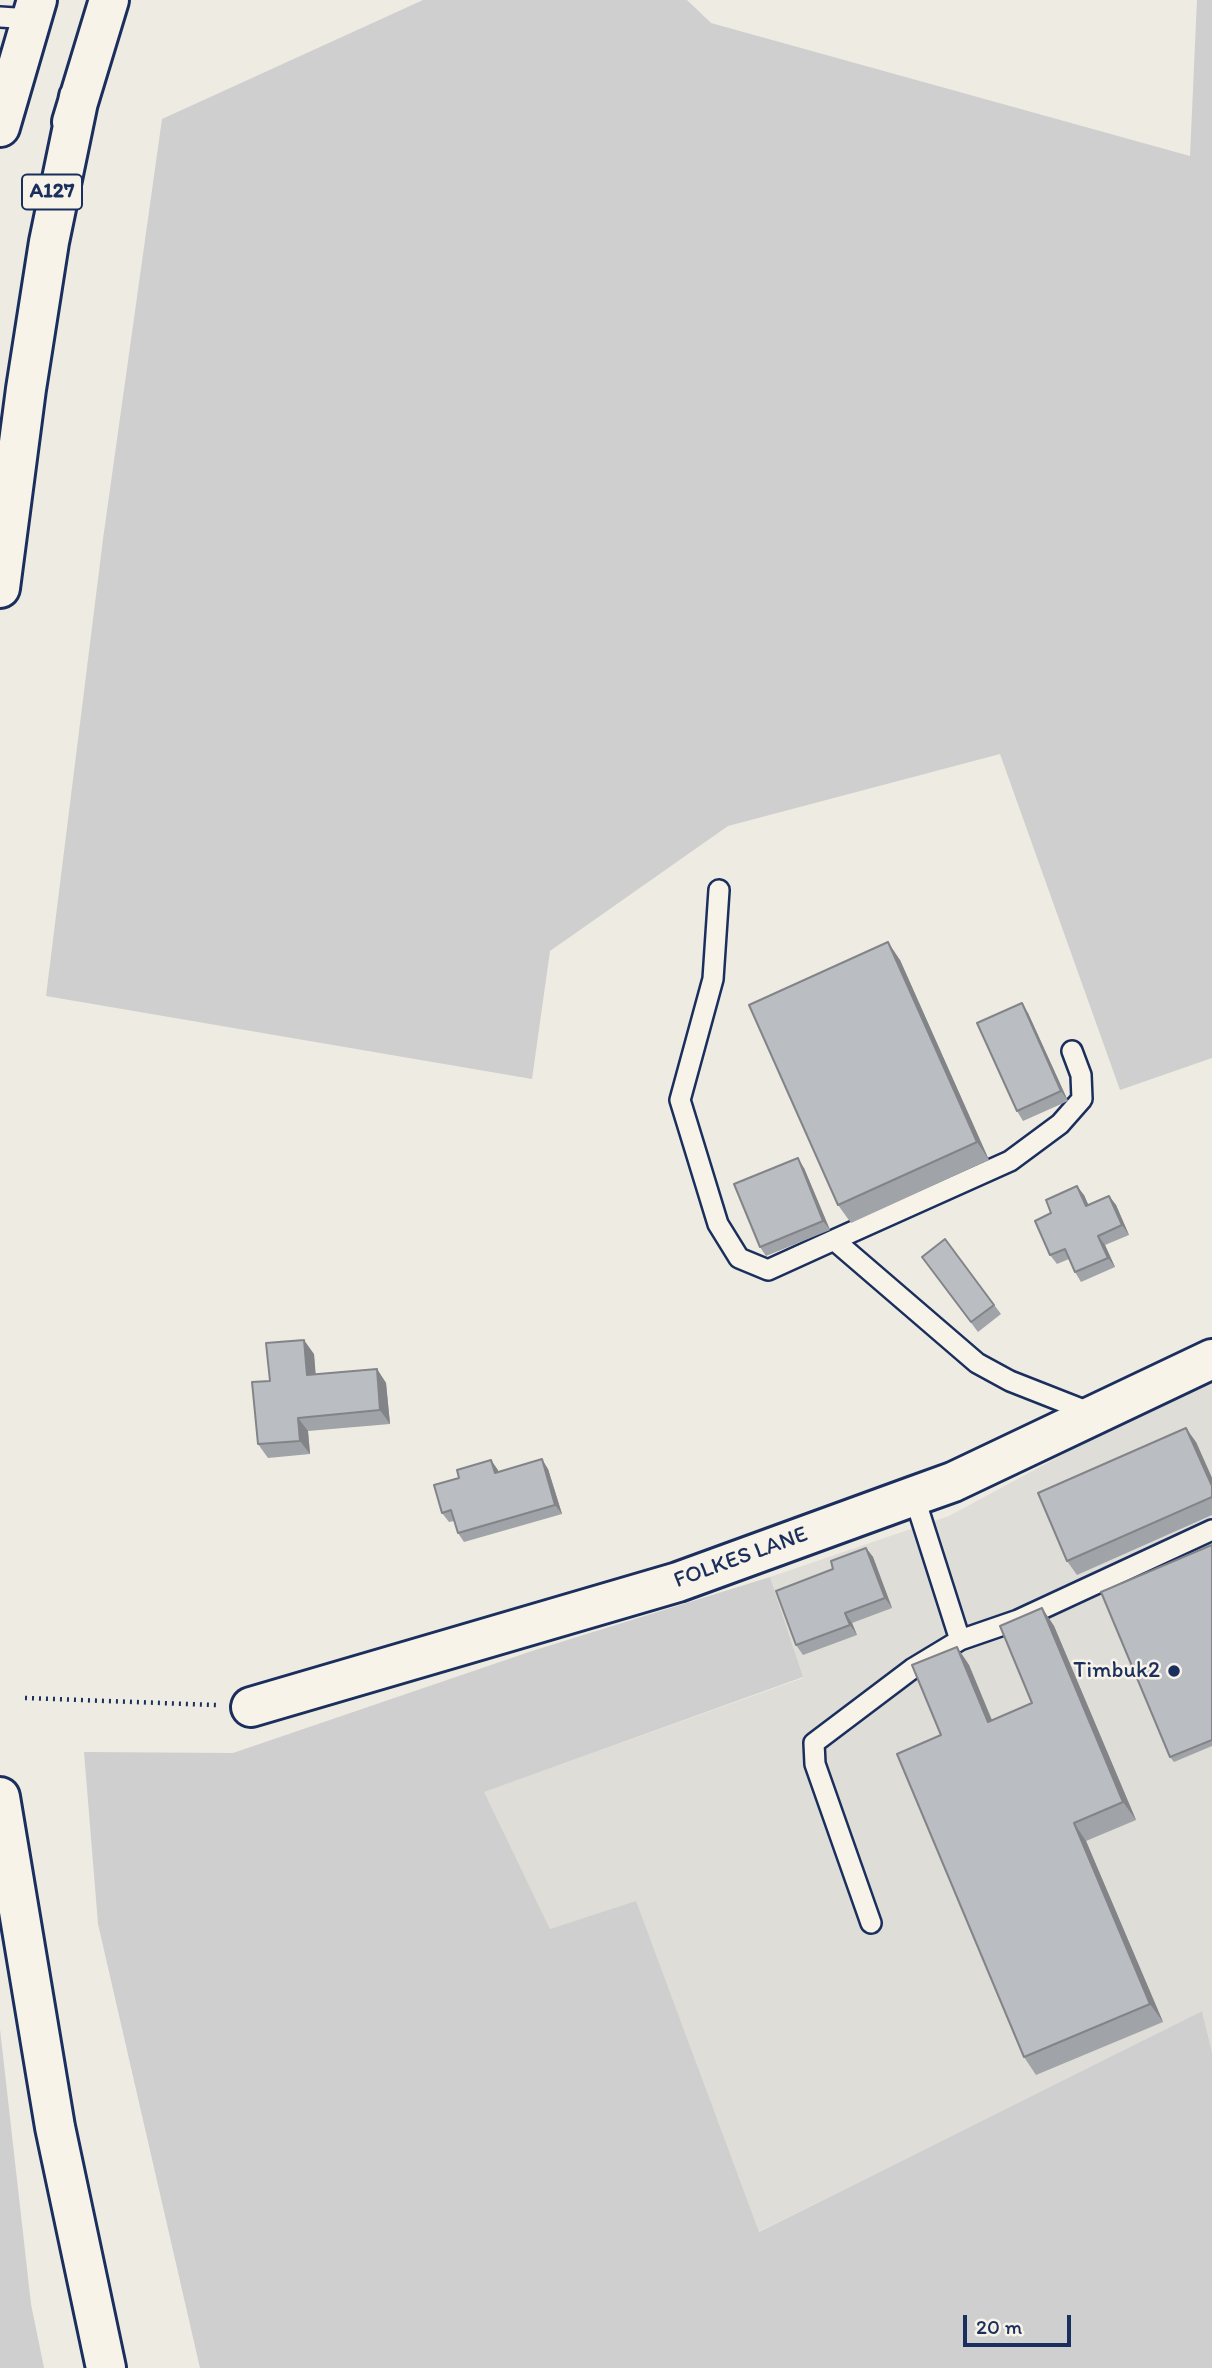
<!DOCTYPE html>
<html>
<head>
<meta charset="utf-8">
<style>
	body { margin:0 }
	#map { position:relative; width:1212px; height:2368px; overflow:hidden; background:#eeebe2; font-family:Itim,sans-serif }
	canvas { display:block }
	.scale { position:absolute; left:963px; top:2315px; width:108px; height:32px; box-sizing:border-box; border:4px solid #1b2f5e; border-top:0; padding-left:9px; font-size:21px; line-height:24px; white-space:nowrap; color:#1b2f5e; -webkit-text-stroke:5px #f7f3e8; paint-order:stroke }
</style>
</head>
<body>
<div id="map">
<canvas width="1212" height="2368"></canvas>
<div class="scale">20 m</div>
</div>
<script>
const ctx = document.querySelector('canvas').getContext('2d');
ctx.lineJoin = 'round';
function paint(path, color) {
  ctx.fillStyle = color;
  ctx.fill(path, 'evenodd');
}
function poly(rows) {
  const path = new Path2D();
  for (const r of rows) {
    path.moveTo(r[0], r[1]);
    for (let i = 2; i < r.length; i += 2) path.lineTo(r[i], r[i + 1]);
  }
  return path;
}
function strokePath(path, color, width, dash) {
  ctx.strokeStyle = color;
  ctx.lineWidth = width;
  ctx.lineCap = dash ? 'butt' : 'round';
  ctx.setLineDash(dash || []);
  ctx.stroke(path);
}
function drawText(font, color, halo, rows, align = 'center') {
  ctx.font = font + ' Itim,sans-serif';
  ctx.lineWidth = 5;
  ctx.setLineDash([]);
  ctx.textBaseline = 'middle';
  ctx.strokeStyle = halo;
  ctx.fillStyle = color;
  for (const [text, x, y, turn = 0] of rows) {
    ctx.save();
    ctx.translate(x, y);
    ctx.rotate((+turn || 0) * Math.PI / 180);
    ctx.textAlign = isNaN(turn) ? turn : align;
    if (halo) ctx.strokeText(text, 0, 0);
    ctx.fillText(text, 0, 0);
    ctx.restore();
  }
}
paint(poly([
	[1212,1374,1212,2052,1202,2011,758,2232,636,1902,550,1929,483,1792,803,1678,770,1577,949,1516]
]), '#deddd8');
paint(poly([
	[423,0,687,0,711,23,1190,156,1197,0,1212,0,1212,1058,1120,1090,1000,754,728,826,550,951,532,1079,46,996,103,539,162,119],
	[770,1577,803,1677,484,1792,550,1929,636,1901,759,2232,1202,2011,1212,2052,1212,2368,200,2368,98,1924,84,1752,233,1753,532,1651],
	[0,2029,31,2304,44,2368,0,2368]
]), '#cfcfcf');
const lane = poly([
	[0,17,31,19],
	[719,890,713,979,680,1100,718,1224,739,1258,768,1270,834,1240],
	[1072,1051,1081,1075,1082,1099,1060,1124,1010,1161,834,1240,977,1363,1010,1381,1094,1414],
	[914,1496,960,1640,1018,1620,1212,1530],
	[871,1923,815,1764,814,1743,912,1669,960,1640]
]);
const street = poly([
	[251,1707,678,1582,914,1496,953,1482,1212,1359]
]);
const highway = poly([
	[72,122,109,0],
	[0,127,37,0],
	[0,588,26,389,49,242,79,97],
	[0,1797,55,2127,106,2368]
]);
strokePath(lane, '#1b2f5e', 24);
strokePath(street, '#1b2f5e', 44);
strokePath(highway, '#1b2f5e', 44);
strokePath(poly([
	[25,1698,216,1705]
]), '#1b2f5e', 4.5, [2, 5]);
strokePath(lane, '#f7f3e8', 19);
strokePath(street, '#f7f3e8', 38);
strokePath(highway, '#f7f3e8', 38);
paint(poly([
	[900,960,989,1160,851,1223,838,1205],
	[1028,1013,1068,1101,1023,1121,1017,1111],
	[804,1168,830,1230,766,1256,760,1247],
	[1084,1195,1088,1205,1109,1196,1116,1205,1129,1235,1105,1245,1115,1267,1081,1282,1075,1272,1069,1259,1057,1264,1050,1255,1051,1213],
	[945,1239,1001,1314,978,1332,922,1257],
	[314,1354,315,1374,377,1369,386,1383,390,1424,308,1431,310,1454,268,1458,258,1444,270,1381],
	[1196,1442,1212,1478,1212,1515,1077,1575,1067,1561],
	[491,1460,498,1472,548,1469,562,1514,464,1542,458,1533,454,1521,449,1522,442,1513,459,1478],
	[1212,1545,1212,1746,1174,1762,1170,1757],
	[866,1548,873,1557,892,1608,852,1623,857,1635,803,1655,796,1645,833,1569],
	[1042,1608,1054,1626,1136,1820,1086,1841,1163,2022,1036,2075,1024,2057,941,1735,957,1647,969,1665,992,1720,1032,1703]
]), '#a0a3a7');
paint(poly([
	[888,942,900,960,989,1160,977,1142],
	[1022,1003,1028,1013,1068,1101,1061,1091],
	[798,1158,804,1168,830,1230,823,1221],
	[1077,1186,1084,1195,1093,1215,1086,1206],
	[1109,1196,1116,1205,1129,1235,1122,1225],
	[1098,1236,1105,1245,1115,1267,1108,1258],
	[304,1340,314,1354,317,1389,307,1375],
	[377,1369,386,1383,390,1424,380,1410],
	[298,1418,308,1431,310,1454,300,1441],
	[1186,1428,1196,1442,1212,1478,1212,1486],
	[542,1459,548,1469,562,1514,555,1505],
	[491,1460,498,1470,501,1483,495,1473],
	[866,1548,873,1557,892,1608,885,1598],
	[1042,1608,1054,1626,1136,1820,1123,1802],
	[845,1613,852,1623,857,1635,850,1625],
	[957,1647,969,1665,1000,1740,988,1722],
	[1074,1823,1086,1841,1163,2022,1150,2004]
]), '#828488');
const building = poly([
	[888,942,977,1142,838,1205,749,1005,888,942],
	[1022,1003,1061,1091,1017,1111,977,1023,1022,1003],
	[798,1158,823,1221,760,1247,734,1184,798,1158],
	[1077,1186,1086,1206,1109,1196,1122,1225,1098,1236,1108,1258,1075,1272,1065,1249,1050,1255,1035,1221,1051,1213,1046,1200,1077,1186],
	[945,1239,994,1305,971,1322,922,1257,945,1239],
	[304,1340,307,1375,377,1369,380,1410,298,1418,300,1441,258,1444,252,1382,270,1381,266,1343,304,1340],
	[1186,1428,1212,1486,1212,1497,1067,1561,1038,1493,1186,1428],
	[542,1459,555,1505,458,1533,451,1510,442,1513,434,1485,459,1478,457,1470,491,1460,495,1473,542,1459],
	[1212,1545,1212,1740,1170,1757,1101,1592,1212,1545],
	[866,1548,885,1598,845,1613,850,1625,796,1645,776,1591,833,1569,831,1561,866,1548],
	[1042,1608,1123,1802,1074,1823,1150,2004,1024,2057,897,1754,941,1735,912,1665,957,1647,988,1722,1032,1703,1000,1626,1042,1608]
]);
paint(building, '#babdc2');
strokePath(building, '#828488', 2);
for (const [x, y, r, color] of [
	[1174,1671,7,"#1b2f5e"]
]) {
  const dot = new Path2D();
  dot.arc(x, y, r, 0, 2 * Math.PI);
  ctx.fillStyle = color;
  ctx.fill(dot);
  strokePath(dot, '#f7f3e8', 2.5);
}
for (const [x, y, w] of [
	[52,192,60]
]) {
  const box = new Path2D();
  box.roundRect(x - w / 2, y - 17.5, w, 35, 5);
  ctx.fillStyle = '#f7f3e8';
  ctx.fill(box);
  strokePath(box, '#1b2f5e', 2);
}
drawText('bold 21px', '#1b2f5e', null, [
	["A127",52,192]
]);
drawText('23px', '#1b2f5e', '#f7f3e8', [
	["FOLKES LANE",741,1558,-20]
]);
drawText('23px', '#1b2f5e', '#f7f3e8', [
	["Timbuk2",1160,1671]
], 'right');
</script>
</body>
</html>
